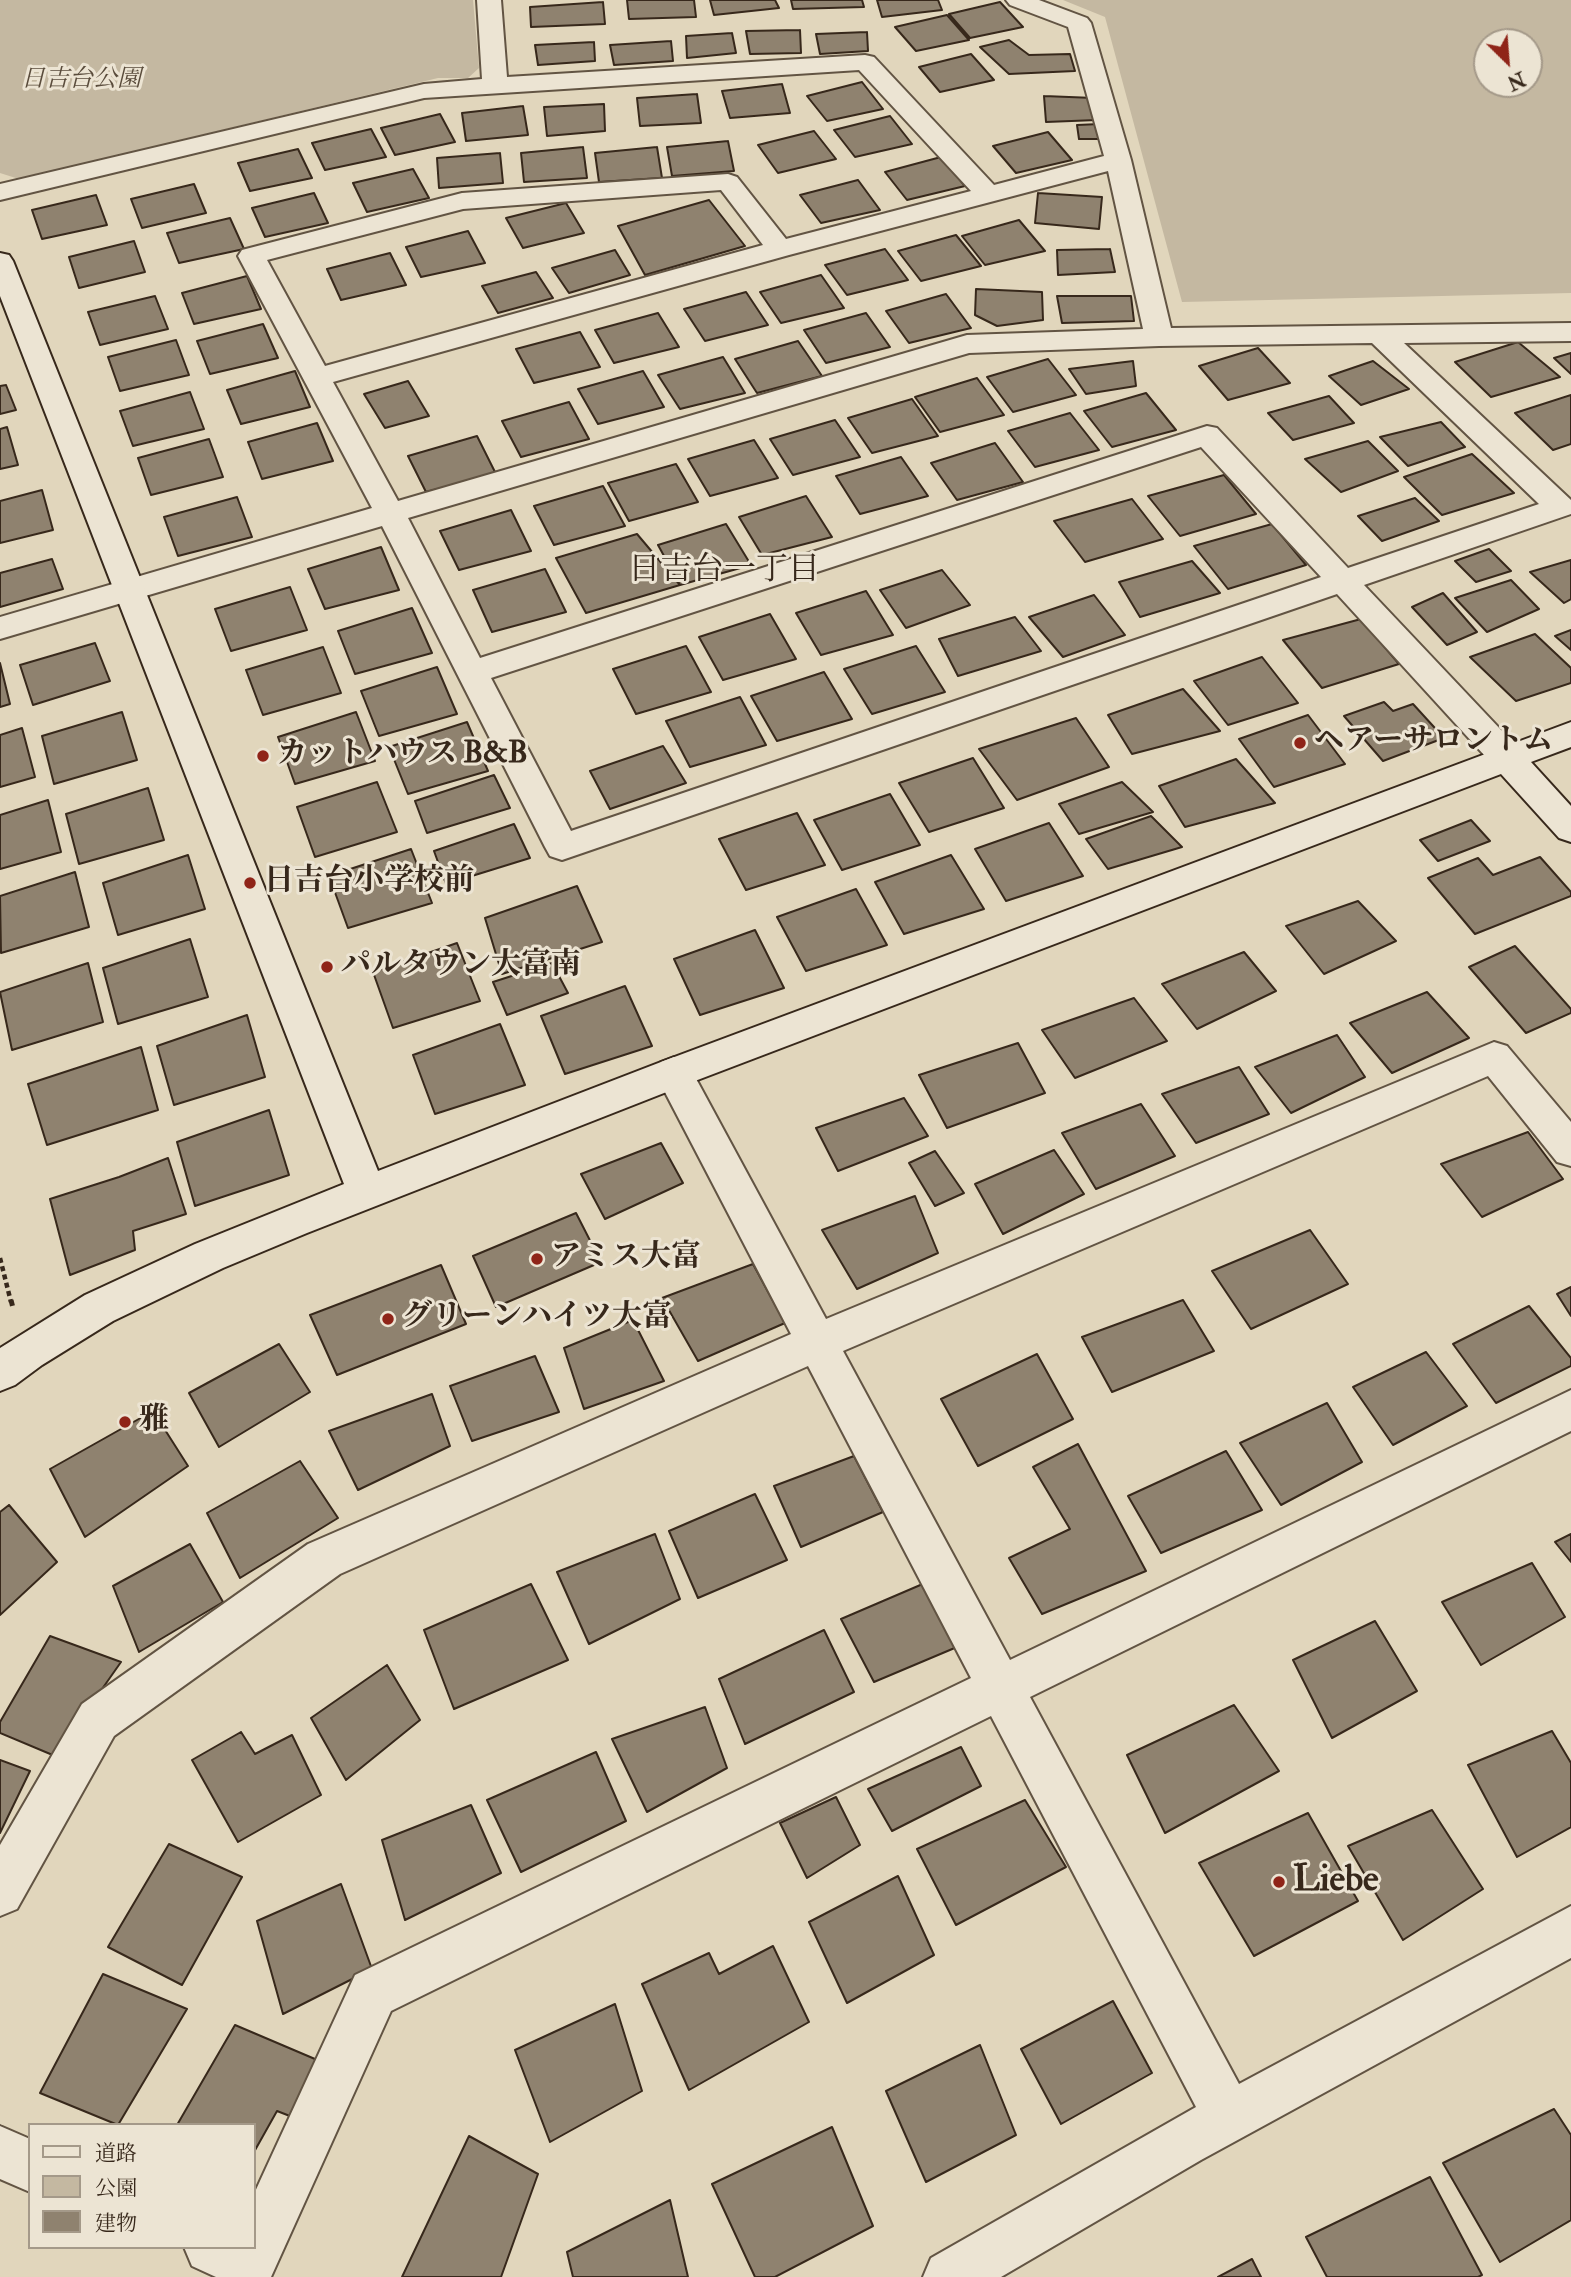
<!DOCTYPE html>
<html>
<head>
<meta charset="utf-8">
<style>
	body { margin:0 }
	#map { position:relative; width:1571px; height:2277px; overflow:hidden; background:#e1d6bc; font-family:"IM FELL Double Pica","Noto Serif JP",serif }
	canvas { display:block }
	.legend { position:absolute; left:28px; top:2123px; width:228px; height:126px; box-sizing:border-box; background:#ece4d3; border:2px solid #a49989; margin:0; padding:9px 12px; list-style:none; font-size:21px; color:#37281b }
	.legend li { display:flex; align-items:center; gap:14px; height:35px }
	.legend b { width:35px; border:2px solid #a49989 }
	.north { position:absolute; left:1473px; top:28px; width:70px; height:70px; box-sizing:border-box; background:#ece4d3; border:2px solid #a49989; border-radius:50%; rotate:155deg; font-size:19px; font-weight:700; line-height:28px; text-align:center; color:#37281b }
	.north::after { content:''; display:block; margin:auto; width:24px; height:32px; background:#8f2418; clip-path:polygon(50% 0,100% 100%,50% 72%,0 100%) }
</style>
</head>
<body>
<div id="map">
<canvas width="1571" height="2277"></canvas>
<ul class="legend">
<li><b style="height:9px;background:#ece4d3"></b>道路</li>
<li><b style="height:19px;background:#c4b8a1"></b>公園</li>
<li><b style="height:19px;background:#8f826f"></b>建物</li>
</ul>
<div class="north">N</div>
</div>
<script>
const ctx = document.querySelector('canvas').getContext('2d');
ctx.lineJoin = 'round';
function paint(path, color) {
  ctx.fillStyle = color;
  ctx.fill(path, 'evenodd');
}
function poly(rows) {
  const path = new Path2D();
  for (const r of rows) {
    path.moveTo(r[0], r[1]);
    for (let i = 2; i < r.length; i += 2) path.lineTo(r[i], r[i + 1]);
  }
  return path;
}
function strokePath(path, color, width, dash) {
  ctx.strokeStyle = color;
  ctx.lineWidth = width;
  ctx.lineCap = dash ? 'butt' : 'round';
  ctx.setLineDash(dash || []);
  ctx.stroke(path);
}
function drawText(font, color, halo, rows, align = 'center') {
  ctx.font = font + ' "IM FELL Double Pica","Noto Serif JP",serif';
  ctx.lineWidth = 6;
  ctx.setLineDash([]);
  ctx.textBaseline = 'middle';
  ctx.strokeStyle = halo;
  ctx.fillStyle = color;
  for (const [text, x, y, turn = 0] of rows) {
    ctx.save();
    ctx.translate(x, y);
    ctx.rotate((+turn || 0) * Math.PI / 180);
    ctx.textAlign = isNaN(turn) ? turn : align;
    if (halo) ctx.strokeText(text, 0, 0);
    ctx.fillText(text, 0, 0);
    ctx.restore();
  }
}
paint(poly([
	[0,0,473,0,479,68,468,78,438,78,19,179,0,173],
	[1063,0,1571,0,1571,293,1182,302,1105,17],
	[1487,42,1529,42,1529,84,1487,84]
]), '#c4b8a1');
const building = poly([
	[627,0,694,0,696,17,629,19,627,0],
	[710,0,775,0,779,8,714,15,710,0],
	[791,0,862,0,864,7,793,9,791,0],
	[877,0,938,0,942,10,882,17,877,0],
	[603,2,605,24,531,27,530,7,603,2],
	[1000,2,1023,27,970,38,949,14,1000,2],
	[947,15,969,40,916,51,895,27,947,15],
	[800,30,801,53,750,54,746,31,800,30],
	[867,32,868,51,820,54,816,34,867,32],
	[732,33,736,53,687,58,686,36,732,33],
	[1009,40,1029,55,1070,54,1075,71,1009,74,980,47,1009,40],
	[671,41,673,61,614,65,610,45,671,41],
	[594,42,595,61,538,65,535,45,594,42],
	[971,54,994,80,940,92,919,67,971,54],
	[862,82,883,109,827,121,807,96,862,82],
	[782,84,790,113,730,118,722,91,782,84],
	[697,94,701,123,640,126,637,98,697,94],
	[1044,96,1094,98,1097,120,1046,122,1044,96],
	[604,104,605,131,547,136,544,107,604,104],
	[523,106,528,135,466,141,462,113,523,106],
	[440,114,455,142,395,155,381,128,440,114],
	[890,116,912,144,855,157,834,130,890,116],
	[1100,124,1104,139,1079,139,1077,125,1100,124],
	[371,129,386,157,325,170,312,143,371,129],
	[814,131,836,159,778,173,758,145,814,131],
	[1048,132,1072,160,1016,173,993,146,1048,132],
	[728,141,734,171,672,176,667,147,728,141],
	[583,147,587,178,524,182,521,153,583,147],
	[657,147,662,178,599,182,595,153,657,147],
	[298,149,312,178,250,191,238,163,298,149],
	[500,153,503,183,439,188,437,158,500,153],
	[941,157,965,186,907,200,885,172,941,157],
	[413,169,429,198,367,212,353,183,413,169],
	[858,180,880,210,821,223,800,195,858,180],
	[194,184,206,213,142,228,131,199,194,184],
	[314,193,328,223,265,237,252,208,314,193],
	[1038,193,1102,197,1099,229,1035,223,1038,193],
	[96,195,107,225,42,239,32,210,96,195],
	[709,200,745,246,645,275,618,226,709,200],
	[566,203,584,233,523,248,506,218,566,203],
	[230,218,244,249,179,263,167,233,230,218],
	[1019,220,1045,251,985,265,962,236,1019,220],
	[468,231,485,263,421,277,406,247,468,231],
	[956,235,981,266,921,281,898,251,956,235],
	[134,241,145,272,79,288,69,257,134,241],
	[885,249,908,280,847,295,825,265,885,249],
	[1110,249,1115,272,1058,275,1057,250,1110,249],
	[615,250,630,275,569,293,552,268,615,250],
	[390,253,406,285,341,300,327,269,390,253],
	[536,272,553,298,498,313,482,286,536,272],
	[821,275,844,308,781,323,760,292,821,275],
	[247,276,261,309,194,324,182,293,247,276],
	[976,289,1042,292,1043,320,997,326,975,315,976,289],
	[746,292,768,325,705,341,684,309,746,292],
	[946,294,971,328,909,343,886,311,946,294],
	[155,296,168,329,100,345,88,312,155,296],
	[1057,296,1131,296,1134,321,1062,323,1057,296],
	[658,313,679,347,614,363,595,330,658,313],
	[866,313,890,347,826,363,804,330,866,313],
	[263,324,278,358,210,374,197,341,263,324],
	[580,332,600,367,534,383,516,349,580,332],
	[176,340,189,375,120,391,108,357,176,340],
	[798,341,822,376,757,393,735,359,798,341],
	[1518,342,1560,377,1491,397,1455,362,1518,342],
	[1258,348,1290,383,1228,400,1199,366,1258,348],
	[1571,353,1571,374,1554,358,1571,353],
	[723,357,745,393,680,409,658,375,723,357],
	[1048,359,1076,395,1013,412,987,377,1048,359],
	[1133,361,1136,386,1086,394,1069,369,1133,361],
	[1373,361,1409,389,1361,405,1329,376,1373,361],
	[295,371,310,407,241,424,227,390,295,371],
	[643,371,664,407,598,424,578,389,643,371],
	[977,378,1004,415,940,432,915,397,977,378],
	[408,381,429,416,385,428,364,394,408,381],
	[6,385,16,410,0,414,0,386,6,385],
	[190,392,204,429,133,446,120,411,190,392],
	[1146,393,1176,430,1112,447,1084,411,1146,393],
	[1571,395,1571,444,1553,450,1515,413,1571,395],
	[1329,396,1354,423,1293,440,1268,413,1329,396],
	[912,399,938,436,872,453,848,418,912,399],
	[569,402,589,439,521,457,502,421,569,402],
	[1070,413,1099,450,1035,467,1008,431,1070,413],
	[835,420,860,457,793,475,770,439,835,420],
	[1441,422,1465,447,1408,466,1380,437,1441,422],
	[317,423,333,461,262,479,248,442,317,423],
	[7,427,18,465,0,469,0,429,7,427],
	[477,436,496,474,426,492,408,456,477,436],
	[209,439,223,477,151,495,138,458,209,439],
	[754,440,778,478,710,496,688,459,754,440],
	[1368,441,1398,471,1341,492,1305,459,1368,441],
	[995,443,1023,482,957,500,931,463,995,443],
	[1472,454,1514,493,1442,515,1404,477,1472,454],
	[901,457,928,496,860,514,836,476,901,457],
	[676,464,698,502,629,521,608,483,676,464],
	[1224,475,1256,514,1180,536,1148,496,1224,475],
	[603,486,625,526,554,545,534,506,603,486],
	[42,490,53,530,0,543,0,501,42,490],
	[806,496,832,537,762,555,739,517,806,496],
	[237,497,252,537,178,556,164,517,237,497],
	[1415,498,1439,521,1382,541,1358,516,1415,498],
	[1132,499,1163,539,1085,562,1054,521,1132,499],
	[511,510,531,551,459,570,440,531,511,510],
	[726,524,751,565,680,585,658,545,726,524],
	[1272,524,1306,565,1228,589,1194,546,1272,524],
	[637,534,680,585,586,613,556,558,637,534],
	[381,547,399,590,325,609,308,569,381,547],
	[1489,549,1511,571,1476,582,1455,561,1489,549],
	[52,559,63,589,0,607,0,573,52,559],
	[1571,560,1571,599,1564,603,1530,572,1571,560],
	[1192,561,1220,593,1140,617,1119,582,1192,561],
	[545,569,566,612,492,632,473,590,545,569],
	[942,570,970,605,906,628,880,590,942,570],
	[1511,580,1539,609,1487,632,1455,598,1511,580],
	[290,587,307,630,231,651,215,609,290,587],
	[866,591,893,635,821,655,796,613,866,591],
	[1443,593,1477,632,1447,645,1412,607,1443,593],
	[1094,595,1125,635,1063,657,1029,617,1094,595],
	[412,608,432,653,355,674,338,631,412,608],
	[770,614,796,659,723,680,699,637,770,614],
	[1015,617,1041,651,958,676,939,639,1015,617],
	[1361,619,1399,664,1322,688,1283,640,1361,619],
	[1571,630,1571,650,1555,636,1571,630],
	[1535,634,1571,668,1571,683,1516,701,1470,657,1535,634],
	[95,643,110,681,33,705,20,665,95,643],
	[686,646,711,692,636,714,613,669,686,646],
	[916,646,945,692,872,714,844,669,916,646],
	[323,647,341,693,263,715,246,670,323,647],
	[1262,657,1298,703,1228,725,1194,681,1262,657],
	[0,663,10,704,0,707,0,663],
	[437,667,457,714,379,736,361,691,437,667],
	[824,672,852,719,777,741,751,696,824,672],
	[1183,689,1220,731,1132,754,1108,715,1183,689],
	[740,697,766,745,690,767,666,721,740,697],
	[1384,702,1393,711,1413,704,1444,738,1383,761,1344,716,1384,702],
	[122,712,137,760,54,784,42,736,122,712],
	[356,712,375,761,295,784,278,737,356,712],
	[1308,715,1345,764,1274,787,1239,739,1308,715],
	[1076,718,1109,767,1017,800,979,749,1076,718],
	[467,722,488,771,408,794,389,747,467,722],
	[22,728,35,777,0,787,0,735,22,728],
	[663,746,686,783,610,809,590,771,663,746],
	[973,758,1004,808,929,832,899,783,973,758],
	[1236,759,1275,803,1185,827,1159,786,1236,759],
	[494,775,510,808,427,833,415,801,494,775],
	[377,782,397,832,315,857,297,807,377,782],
	[1122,782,1153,812,1079,834,1059,804,1122,782],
	[148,788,164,840,79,864,66,814,148,788],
	[890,794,920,845,842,870,814,820,890,794],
	[48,800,61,852,0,869,0,815,48,800],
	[797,813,825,865,746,890,719,839,797,813],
	[1151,816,1182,847,1108,869,1086,839,1151,816],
	[1471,820,1490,841,1438,861,1420,840,1471,820],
	[1049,823,1083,876,1006,901,975,849,1049,823],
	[514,824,530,858,446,884,434,851,514,824],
	[411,849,432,903,348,928,329,876,411,849],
	[188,855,205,909,118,935,103,883,188,855],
	[951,855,984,909,904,934,875,882,951,855],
	[1540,857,1571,892,1571,896,1475,934,1428,878,1478,858,1493,875,1540,857],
	[75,872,89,927,1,953,0,896,75,872],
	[577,886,602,942,502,974,485,918,577,886],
	[856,889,887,945,806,971,777,917,856,889],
	[1358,901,1396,941,1324,974,1286,926,1358,901],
	[755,930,784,988,700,1015,674,959,755,930],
	[190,939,208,997,118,1024,103,968,190,939],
	[457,943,480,1001,393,1028,373,972,457,943],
	[1515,946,1571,1009,1571,1013,1526,1033,1469,967,1515,946],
	[1244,952,1276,991,1197,1029,1162,984,1244,952],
	[88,963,103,1022,12,1050,0,992,88,963],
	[552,963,568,993,507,1015,493,982,552,963],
	[625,986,652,1046,565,1074,541,1016,625,986],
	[1427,992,1469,1038,1392,1073,1350,1023,1427,992],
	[1134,998,1167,1041,1075,1078,1042,1030,1134,998],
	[247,1015,265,1077,174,1105,157,1046,247,1015],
	[500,1024,525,1085,435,1114,413,1055,500,1024],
	[1337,1035,1365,1077,1291,1113,1255,1067,1337,1035],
	[1018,1043,1045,1093,947,1128,919,1075,1018,1043],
	[141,1047,158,1110,47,1145,28,1084,141,1047],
	[1239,1067,1269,1114,1196,1143,1162,1094,1239,1067],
	[904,1098,928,1136,838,1171,816,1128,904,1098],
	[1141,1104,1175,1156,1096,1189,1062,1133,1141,1104],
	[269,1110,289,1175,195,1206,177,1142,269,1110],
	[1528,1132,1563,1179,1482,1217,1441,1164,1528,1132],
	[661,1143,683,1183,605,1219,581,1174,661,1143],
	[1054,1150,1084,1194,1003,1234,975,1184,1054,1150],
	[935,1151,964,1193,935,1206,909,1163,935,1151],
	[168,1158,186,1214,133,1231,135,1250,70,1275,50,1199,119,1177,168,1158],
	[915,1196,938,1253,857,1289,822,1230,915,1196],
	[576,1213,601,1262,496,1307,473,1256,576,1213],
	[1310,1230,1348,1284,1251,1329,1212,1271,1310,1230],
	[753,1264,785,1323,698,1361,662,1298,753,1264],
	[441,1265,466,1324,337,1375,310,1315,441,1265],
	[1571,1287,1571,1316,1557,1294,1571,1287],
	[1183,1300,1214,1351,1112,1392,1082,1337,1183,1300],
	[1529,1306,1571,1358,1571,1366,1496,1403,1453,1344,1529,1306],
	[633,1320,664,1381,584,1409,564,1348,633,1320],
	[279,1344,310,1392,219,1447,189,1393,279,1344],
	[1426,1352,1467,1406,1393,1445,1353,1387,1426,1352],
	[1037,1354,1073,1419,978,1466,941,1399,1037,1354],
	[535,1356,559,1412,472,1441,450,1386,535,1356],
	[432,1394,450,1446,358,1490,329,1431,432,1394],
	[1327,1403,1362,1462,1281,1505,1240,1443,1327,1403],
	[153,1411,188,1466,85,1537,50,1469,153,1411],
	[1078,1444,1146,1571,1042,1614,1009,1558,1070,1529,1033,1467,1078,1444],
	[1226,1451,1262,1510,1161,1553,1128,1496,1226,1451],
	[854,1456,883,1512,801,1547,774,1486,854,1456],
	[300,1461,338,1518,240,1578,207,1513,300,1461],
	[755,1494,787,1560,698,1598,669,1531,755,1494],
	[9,1505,57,1562,0,1615,0,1512,9,1505],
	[655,1534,680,1599,589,1644,557,1572,655,1534],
	[1571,1534,1571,1562,1555,1542,1571,1534],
	[190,1544,223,1602,139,1652,113,1586,190,1544],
	[1532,1563,1565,1617,1481,1665,1442,1602,1532,1563],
	[925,1583,957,1647,874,1682,841,1619,925,1583],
	[531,1584,568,1660,454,1709,424,1630,531,1584],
	[1375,1621,1417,1691,1332,1738,1293,1660,1375,1621],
	[824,1630,854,1692,745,1744,719,1679,824,1630],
	[50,1636,121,1662,55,1756,0,1733,0,1722,50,1636],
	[387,1665,420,1720,346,1780,311,1718,387,1665],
	[1234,1705,1279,1771,1165,1833,1127,1755,1234,1705],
	[705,1707,727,1768,647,1812,612,1739,705,1707],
	[1552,1731,1571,1763,1571,1827,1517,1857,1468,1765,1552,1731],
	[241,1732,255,1754,292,1735,321,1795,238,1842,192,1760,241,1732],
	[961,1747,981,1786,892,1831,868,1789,961,1747],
	[596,1752,626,1821,521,1872,487,1800,596,1752],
	[0,1760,30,1771,0,1833,0,1760],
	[836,1797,860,1845,807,1878,780,1823,836,1797],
	[1025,1800,1066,1867,956,1925,917,1849,1025,1800],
	[471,1805,501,1873,405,1920,382,1840,471,1805],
	[1432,1810,1483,1889,1403,1940,1348,1846,1432,1810],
	[1308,1813,1358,1901,1254,1956,1199,1863,1308,1813],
	[169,1844,242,1877,182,1985,108,1947,169,1844],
	[898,1876,934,1955,847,2003,809,1922,898,1876],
	[341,1884,372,1969,283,2014,257,1921,341,1884],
	[773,1946,809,2022,689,2090,642,1984,709,1953,719,1974,773,1946],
	[103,1974,187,2009,118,2125,40,2093,103,1974],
	[1113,2001,1152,2073,1061,2124,1021,2049,1113,2001],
	[615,2004,642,2091,550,2142,515,2050,615,2004],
	[235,2025,322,2062,295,2118,277,2111,254,2152,254,2125,177,2125,235,2025],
	[980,2045,1016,2135,926,2182,886,2091,980,2045],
	[1554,2109,1571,2135,1571,2220,1500,2262,1443,2163,1554,2109],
	[832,2127,873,2226,775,2277,755,2277,712,2184,832,2127],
	[469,2136,538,2174,501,2277,402,2277,469,2136],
	[1430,2177,1482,2275,1478,2277,1327,2277,1306,2237,1430,2177],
	[670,2200,688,2277,573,2277,567,2252,670,2200],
	[1252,2259,1261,2277,1218,2277,1252,2259]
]);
paint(building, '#8f826f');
strokePath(building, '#37281b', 2);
const street = poly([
	[477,0,501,0,507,77,865,55,874,57,994,185,1104,156,1068,27,1010,5,1006,0,1039,0,1087,18,1091,23,1131,160,1171,328,1571,323,1571,341,1404,343,1571,500,1571,514,1364,585,1519,749,1524,758,1519,767,1507,770,1495,767,1337,594,562,860,550,856,545,847,382,526,0,639,0,617,372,508,238,256,242,250,462,193,728,174,737,177,786,239,971,191,859,70,424,98,0,200,0,184,424,84,482,79,477,0],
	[1108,171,1143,329,967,335,398,501,333,382,789,255,1108,171],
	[721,190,763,245,325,366,267,260,463,209,721,190],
	[1372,343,1539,504,1348,568,1217,428,1207,426,480,658,408,518,969,353,1159,346,1372,343],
	[1201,447,1321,577,571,831,491,678,1201,447],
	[1494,1042,1507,1046,1571,1122,1571,1166,1557,1162,1488,1076,843,1351,1010,1660,1571,1390,1571,1431,1030,1697,1239,2084,1571,1906,1571,1958,1201,2160,1001,2277,923,2277,931,2258,1196,2107,991,1716,391,2011,271,2277,216,2277,192,2266,184,2247,254,2247,254,2194,355,1975,971,1678,808,1366,340,1574,114,1736,17,1909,0,1916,0,1845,82,1704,308,1544,791,1334,655,1073,661,1062,674,1057,687,1062,826,1319,1494,1042],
	[0,2126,30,2139,30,2192,0,2179,0,2126]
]);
const secondary = poly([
	[0,253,9,255,13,261,378,1171,661,1062,1571,722,1571,747,1531,762,1571,806,1571,842,1559,838,1501,774,687,1084,307,1233,223,1268,113,1321,42,1365,15,1385,0,1391,0,1348,85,1295,195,1244,344,1184,0,296,0,253]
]);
strokePath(street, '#625443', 4);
strokePath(secondary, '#37281b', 4);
strokePath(poly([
	[0,1258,11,1302]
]), '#37281b', 4.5, [5, 3.5]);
strokePath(poly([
	[11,1300,13,1308]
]), '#37281b', 5, [6, 4.5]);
paint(street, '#ece4d3');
paint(secondary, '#ece4d3');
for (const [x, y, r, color] of [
	[1300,743,7,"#8f2418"],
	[263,756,7,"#8f2418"],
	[250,883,7,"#8f2418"],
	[327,967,7,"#8f2418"],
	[537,1259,7,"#8f2418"],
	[388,1319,7,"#8f2418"],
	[125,1422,7,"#8f2418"],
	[1279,1882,7,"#8f2418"]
]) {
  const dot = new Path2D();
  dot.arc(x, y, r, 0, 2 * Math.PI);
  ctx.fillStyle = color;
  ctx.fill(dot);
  strokePath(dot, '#ece4d3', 2.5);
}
drawText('italic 24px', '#5a4c3c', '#ece4d3', [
	["日吉台公園",81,81]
]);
drawText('bold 30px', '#37281b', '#ece4d3', [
	["ヘアーサロントム",1314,743],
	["カットハウス B&B",277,756],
	["日吉台小学校前",264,883],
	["パルタウン大富南",341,967],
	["アミス大富",551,1259],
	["グリーンハイツ大富",402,1319],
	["雅",139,1422]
], 'left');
drawText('32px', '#37281b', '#ece4d3', [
	["日吉台一丁目",724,572]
]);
drawText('bold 37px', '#37281b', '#ece4d3', [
	["Liebe",1293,1882]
], 'left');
</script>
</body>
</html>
